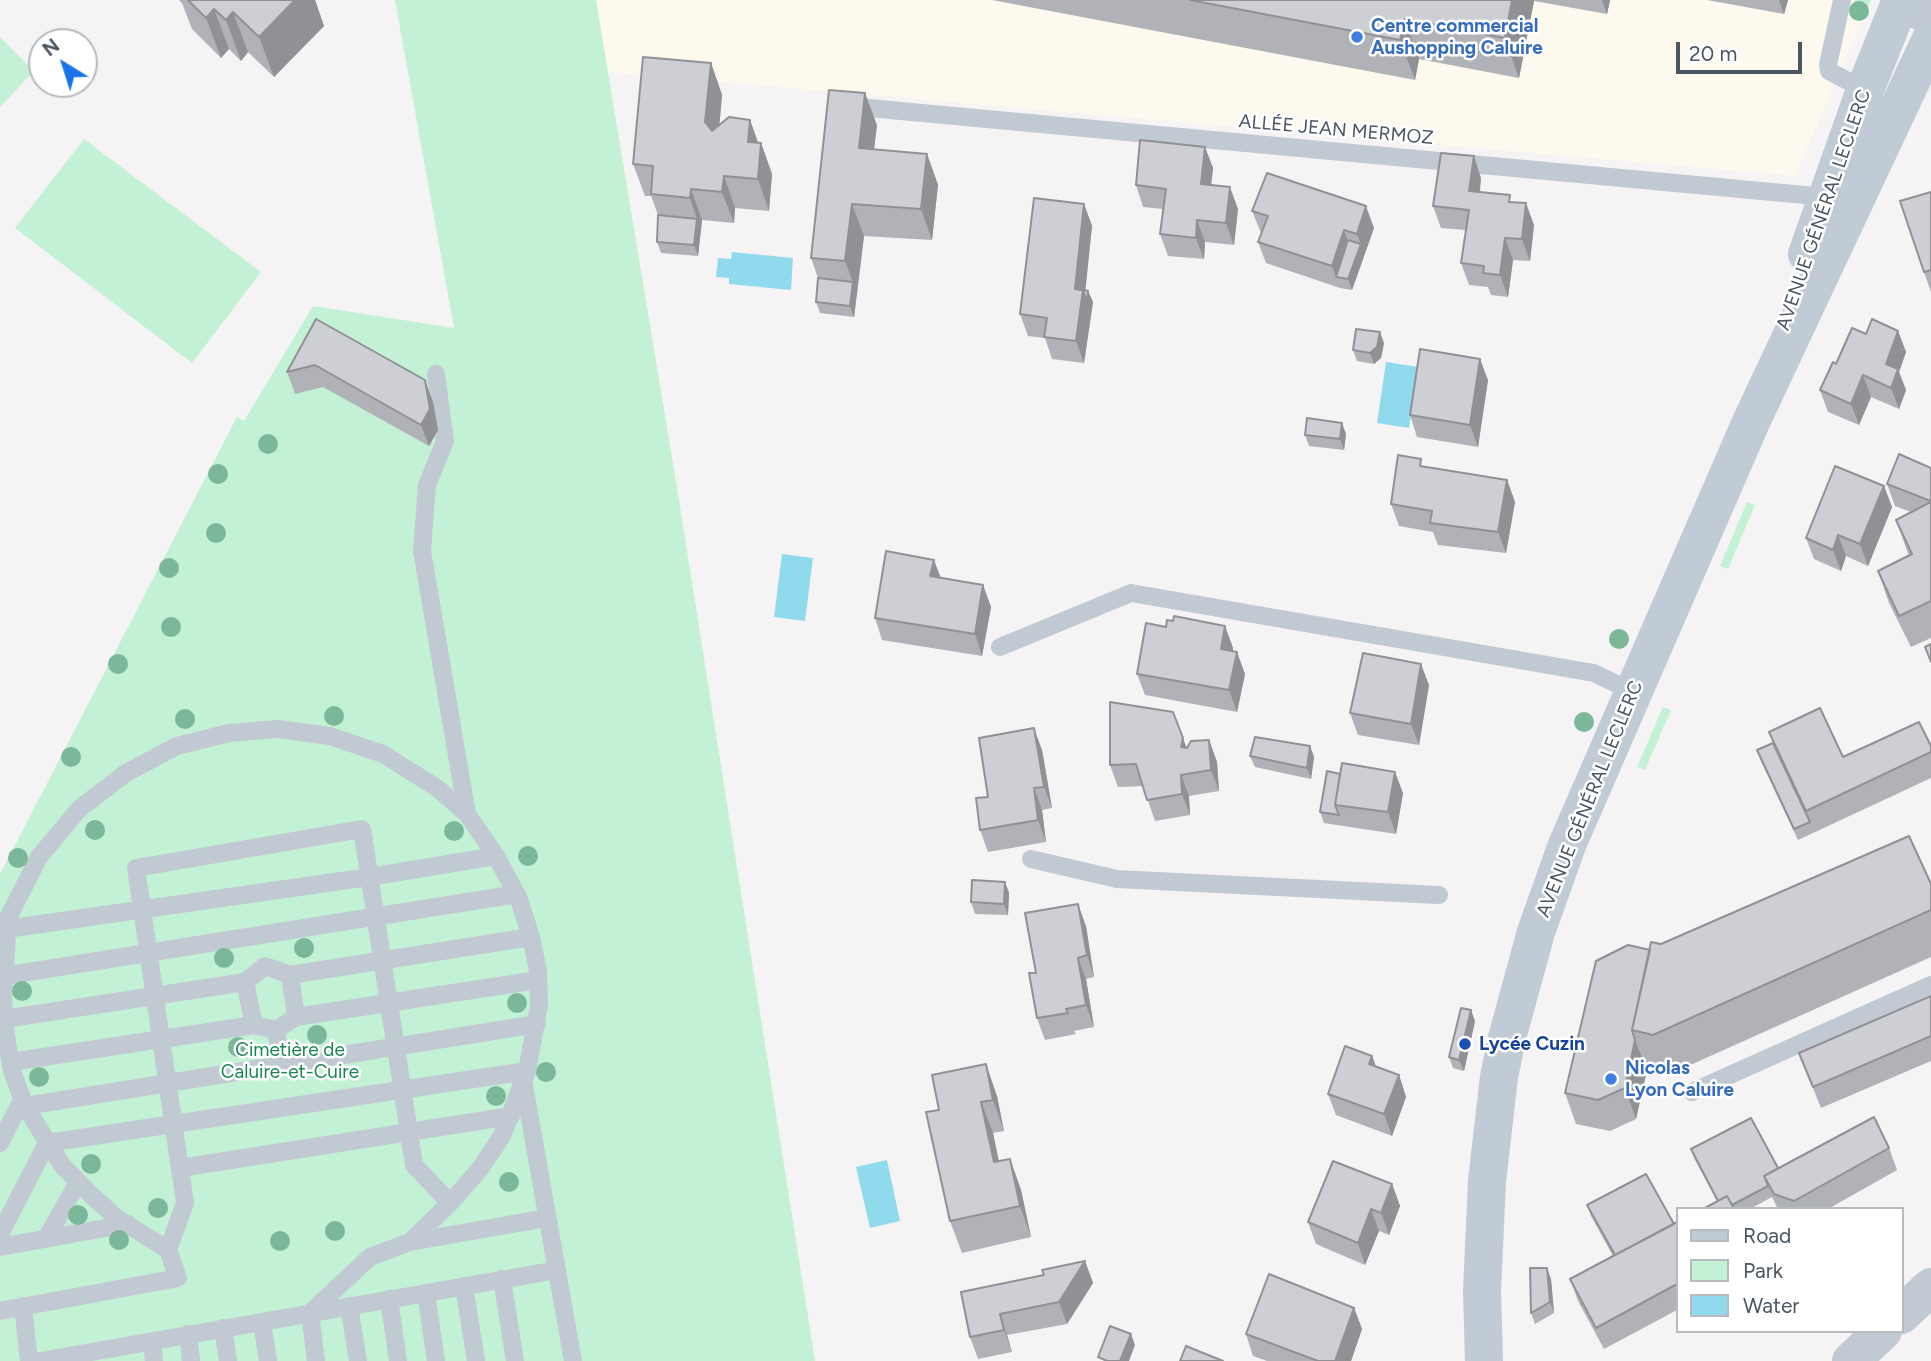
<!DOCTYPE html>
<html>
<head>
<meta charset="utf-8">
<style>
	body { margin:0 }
	#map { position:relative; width:1931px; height:1361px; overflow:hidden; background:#f5f3f3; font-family:Figtree,sans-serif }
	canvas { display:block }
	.legend { position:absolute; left:1676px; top:1207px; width:228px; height:126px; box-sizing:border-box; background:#fff; border:2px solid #b7bbc0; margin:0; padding:9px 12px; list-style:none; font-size:21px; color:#4a5661 }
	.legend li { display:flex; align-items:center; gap:14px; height:35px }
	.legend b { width:35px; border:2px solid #b7bbc0 }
	.north { position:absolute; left:28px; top:28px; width:70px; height:70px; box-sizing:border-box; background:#fff; border:2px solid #b7bbc0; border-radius:50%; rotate:322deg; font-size:19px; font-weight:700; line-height:28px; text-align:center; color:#4a5661 }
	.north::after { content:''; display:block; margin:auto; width:24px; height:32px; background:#1a73e8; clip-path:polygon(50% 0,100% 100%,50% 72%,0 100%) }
	.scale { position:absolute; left:1676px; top:42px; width:126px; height:32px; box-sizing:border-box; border:4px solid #4a5661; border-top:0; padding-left:9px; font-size:21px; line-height:24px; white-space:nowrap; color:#4a5661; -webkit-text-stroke:5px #fff; paint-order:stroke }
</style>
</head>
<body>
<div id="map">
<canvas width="1931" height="1361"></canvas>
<ul class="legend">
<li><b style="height:9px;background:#c1cbd6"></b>Road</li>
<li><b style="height:19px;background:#c3f1d5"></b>Park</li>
<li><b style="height:19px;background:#90daee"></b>Water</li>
</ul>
<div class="north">N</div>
<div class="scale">20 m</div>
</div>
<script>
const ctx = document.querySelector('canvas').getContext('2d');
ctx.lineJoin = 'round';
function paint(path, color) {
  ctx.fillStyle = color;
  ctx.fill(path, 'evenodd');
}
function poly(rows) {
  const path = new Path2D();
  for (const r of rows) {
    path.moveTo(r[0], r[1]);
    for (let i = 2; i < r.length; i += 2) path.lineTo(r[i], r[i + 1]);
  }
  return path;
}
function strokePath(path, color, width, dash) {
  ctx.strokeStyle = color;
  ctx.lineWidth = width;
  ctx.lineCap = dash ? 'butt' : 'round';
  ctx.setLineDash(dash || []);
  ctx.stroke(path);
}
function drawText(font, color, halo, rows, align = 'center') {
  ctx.font = font + ' Figtree,sans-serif';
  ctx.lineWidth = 5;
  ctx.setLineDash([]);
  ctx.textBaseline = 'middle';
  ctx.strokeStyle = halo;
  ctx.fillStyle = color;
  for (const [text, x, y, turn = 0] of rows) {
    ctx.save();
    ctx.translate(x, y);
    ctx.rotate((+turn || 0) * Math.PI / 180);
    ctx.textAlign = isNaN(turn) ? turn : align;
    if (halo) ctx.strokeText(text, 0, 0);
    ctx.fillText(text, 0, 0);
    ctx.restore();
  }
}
paint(poly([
	[596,0,1871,0,1795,176,608,72]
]), '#fdf9ef');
paint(poly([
	[395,0,596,0,678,494,815,1361,0,1361,0,874,237,417,244,421,313,306,454,328],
	[1855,0,1871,0,1863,20,1851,18],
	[0,37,34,71,0,107],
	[84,139,261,272,192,363,15,228],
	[1747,502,1755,505,1728,569,1720,566],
	[1663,707,1671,710,1645,770,1637,767]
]), '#c3f1d5');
paint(poly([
	[732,252,793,258,791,290,729,284,729,278,716,277,718,258,731,259],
	[1386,362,1418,367,1409,428,1377,423],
	[782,554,813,558,805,621,774,617],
	[887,1160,900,1221,870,1228,856,1167]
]), '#90daee');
strokePath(poly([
	[1842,0,1828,65,1829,71,1865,90],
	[847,106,1826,197],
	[436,374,445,441,427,485,422,551,467,814],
	[1000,647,1131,593,1594,673,1633,692],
	[1031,859,1117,879,1439,895],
	[6,929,369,877,496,856],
	[290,975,296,1017],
	[3,976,517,894],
	[245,982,254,1025],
	[4,1019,245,982,265,966,290,975,531,937],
	[276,1030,282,1065],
	[11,1062,254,1025,276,1030,296,1017,538,980],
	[524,1085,573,1361],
	[1692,1092,1931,985],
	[25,1106,537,1024],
	[0,1143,22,1100],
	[180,1168,511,1116],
	[0,1234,47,1143,527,1071],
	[46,1239,78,1182],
	[410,1242,547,1218],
	[0,1247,128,1224],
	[168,1250,185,1203,136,868,362,829,414,1165,450,1203],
	[502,1279,515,1361],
	[464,1286,476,1361],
	[426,1293,436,1361],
	[389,1299,398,1361],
	[23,1306,29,1361],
	[349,1306,358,1361],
	[0,1311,178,1278,168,1250,117,1218,91,1195,62,1165,25,1106,12,1071,6,1036,3,999,8,918,39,857,79,809,126,773,177,746,229,733,278,729,330,736,383,754,437,788,467,814,496,856,519,899,531,937,538,971,539,1005,527,1071,502,1136,480,1169,450,1203,410,1242,370,1257,310,1313,316,1361],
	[262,1322,268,1361],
	[223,1328,228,1361],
	[188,1334,191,1361],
	[152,1341,154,1361],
	[40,1361,557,1270]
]), '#c1cad2', 18);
strokePath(poly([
	[1900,3,1931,18]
]), '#c1cad2', 35);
strokePath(poly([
	[1901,1315,1931,1287],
	[1851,1361,1883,1331]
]), '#c1cad2', 38);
strokePath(poly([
	[1807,254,1865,90,1901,0],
	[1484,1361,1482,1291,1487,1181,1499,1077,1507,1038,1536,932,1567,845,1751,422,1931,39]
]), '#c1cbd6', 38);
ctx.fillStyle = '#7bb799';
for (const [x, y] of [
	[1859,11],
	[268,444],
	[218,474],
	[216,533],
	[169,568],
	[171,627],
	[1619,639],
	[118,664],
	[334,716],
	[185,719],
	[1584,722],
	[71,757],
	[95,830],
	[454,831],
	[528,856],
	[18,858],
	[304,948],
	[224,958],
	[22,991],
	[517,1003],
	[317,1035],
	[238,1047],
	[546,1072],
	[39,1077],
	[496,1096],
	[91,1164],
	[509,1182],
	[158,1208],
	[78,1215],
	[335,1231],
	[119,1240],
	[280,1241]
]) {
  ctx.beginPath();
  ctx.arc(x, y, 10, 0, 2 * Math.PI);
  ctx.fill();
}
paint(poly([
	[179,0,315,0,324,26,274,77,248,52,241,61,229,49,221,58,192,29,182,3],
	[992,0,1610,0,1607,14,1534,1,1519,78,1419,59,1415,80],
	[1707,0,1788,0,1784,14],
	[711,63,722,95,719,125,750,120,758,142,761,143,772,174,769,211,735,208,734,223,702,220,698,256,661,253,657,242,658,215,651,196,645,196,633,164],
	[877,125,874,150,927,154,938,185,932,240,864,236,854,317,820,313,816,302,818,278,811,258],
	[1205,147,1213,168,1211,185,1238,209,1234,245,1205,242,1204,259,1168,256,1160,234,1163,209,1143,207,1136,185],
	[1481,178,1480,192,1512,202,1534,225,1530,261,1513,260,1508,297,1491,295,1488,287,1469,285,1461,263,1466,230,1441,228,1433,206],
	[1931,192,1931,292,1924,272],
	[1084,204,1092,226,1085,290,1088,291,1093,302,1084,363,1052,359,1045,338,1028,336,1020,314],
	[1252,211,1374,228,1352,290,1340,288,1266,263,1258,242,1261,233],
	[316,319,433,402,438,430,429,446,323,387,295,394,287,372],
	[1898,331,1906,352,1899,372,1906,390,1899,409,1871,397,1859,425,1828,412,1820,390,1836,364,1866,334],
	[1384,343,1381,358,1374,364,1357,361,1353,350],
	[1488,380,1478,447,1417,437,1410,415],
	[1346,434,1344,450,1309,446,1305,435],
	[1423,467,1507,480,1515,502,1506,553,1438,545,1433,532,1399,526,1391,504],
	[1931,468,1931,638,1911,647,1889,603,1878,571,1909,556,1896,520,1911,512,1895,506,1887,484],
	[1884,486,1892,507,1868,566,1846,556,1841,571,1814,559,1806,538],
	[983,585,991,607,982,656,882,640,875,618],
	[1225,626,1233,648,1233,651,1245,674,1237,712,1145,695,1137,674,1166,627],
	[1429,685,1419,745,1358,735,1350,713],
	[1769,732,1843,757,1931,746,1931,778,1798,840,1761,761,1757,750,1773,743],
	[1209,740,1217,762,1219,791,1189,796,1190,815,1155,821,1143,786,1118,787,1110,765,1187,748],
	[1310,746,1314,757,1311,779,1255,767,1250,756],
	[1042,750,1052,808,1042,810,1046,842,988,852,980,830],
	[1327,771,1403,793,1396,834,1324,823,1320,812],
	[1005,882,1009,893,1008,915,975,914,971,902],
	[1931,884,1931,957,1668,1075,1647,1070,1636,1119,1610,1131,1576,1124,1565,1093,1650,950,1661,944],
	[1086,926,1094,977,1086,979,1094,1027,1074,1031,1076,1034,1045,1040,1037,1018,1036,973],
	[1931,996,1931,1061,1821,1108,1799,1053],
	[1475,1021,1464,1071,1453,1068,1449,1057],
	[1372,1056,1376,1067,1399,1075,1406,1097,1392,1136,1336,1115,1328,1094],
	[997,1096,1004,1131,993,1133,999,1161,1010,1159,1021,1190,1031,1237,962,1253,950,1221,926,1112],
	[1889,1148,1897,1170,1828,1209,1778,1209,1772,1197,1750,1209,1703,1209,1717,1201,1695,1160,1691,1149,1778,1168],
	[1392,1184,1400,1206,1389,1235,1379,1231,1365,1265,1316,1244,1308,1222],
	[1587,1205,1674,1224,1677,1222,1677,1310,1604,1349,1578,1301,1570,1279,1613,1256,1591,1216],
	[1085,1261,1093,1283,1067,1324,1007,1335,1012,1352,978,1359,970,1337,1044,1275],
	[1551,1279,1554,1313,1535,1324,1531,1313],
	[1354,1308,1362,1329,1351,1361,1267,1361,1253,1356,1246,1334]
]), '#b0b2b7');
paint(poly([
	[295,0,315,0,324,26,274,77,259,37],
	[1512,0,1534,0,1534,1,1519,78,1505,38],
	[1602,0,1610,0,1607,14],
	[1779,0,1788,0,1784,14],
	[214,9,229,49,221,58,206,18],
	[233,12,248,52,241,61,226,20],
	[1405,19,1419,59,1415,80,1400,40],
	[711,63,722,95,717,154,705,122],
	[865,93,877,125,870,180,859,148],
	[750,120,760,149,761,143,772,174,769,211,758,179,748,142],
	[1205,147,1213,168,1209,205,1201,184],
	[927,154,938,185,932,240,921,209],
	[1474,156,1481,178,1477,213,1469,191],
	[724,176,735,208,734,223,722,192],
	[1230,187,1238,209,1234,245,1226,223],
	[691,189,702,220,698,256,694,245,697,219,690,198],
	[1526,203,1534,225,1530,261,1522,239],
	[852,204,864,236,857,293,845,261],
	[1084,204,1092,226,1085,294,1088,291,1093,302,1084,363,1076,341,1075,289],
	[1366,206,1374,228,1352,290,1348,279,1361,244,1357,234],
	[1197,220,1205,242,1204,259,1196,238],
	[1344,230,1352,252,1336,277,1332,266],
	[1505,238,1513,260,1508,297,1500,275],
	[853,282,857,293,854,317,850,306],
	[1898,331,1906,352,1899,372,1906,390,1899,409,1891,388,1886,364],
	[1380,332,1384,343,1381,358,1374,364,1370,353],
	[1480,359,1488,380,1478,447,1470,425],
	[1863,375,1871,397,1859,425,1851,404],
	[425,380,433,402,438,430,429,446,421,425],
	[1342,423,1346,434,1344,450,1340,439],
	[1507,480,1515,502,1506,553,1498,532],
	[1884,486,1892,507,1868,566,1860,544],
	[1838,535,1846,556,1841,571,1833,550],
	[934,560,942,581,930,576],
	[983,585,991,607,982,656,975,634],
	[1225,626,1233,648,1228,671,1221,649],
	[1237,652,1245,674,1237,712,1229,690],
	[1421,664,1429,685,1419,745,1411,724],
	[1034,728,1042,750,1052,808,1044,787],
	[1183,738,1191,760,1181,747],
	[1209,740,1217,762,1219,791,1211,770],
	[1310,746,1314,757,1311,779,1307,768],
	[1395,772,1403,793,1396,834,1388,812],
	[1181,775,1189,796,1190,815,1182,794],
	[1034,788,1042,810,1046,842,1038,820],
	[1005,882,1009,893,1008,915,1004,904],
	[1078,904,1086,926,1094,977,1087,955],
	[1078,958,1086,979,1094,1027,1086,1005],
	[1471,1010,1475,1021,1464,1071,1459,1060],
	[1635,1040,1647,1070,1636,1119,1625,1088],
	[1372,1056,1380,1077,1369,1064],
	[986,1064,997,1096,1004,1131,993,1100],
	[1399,1075,1406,1097,1392,1136,1384,1114],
	[981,1102,993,1133,1005,1194,994,1162],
	[1010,1159,1021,1190,1031,1237,1020,1206],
	[1392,1184,1400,1206,1389,1235,1381,1213],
	[1371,1209,1379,1231,1365,1265,1358,1243],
	[1085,1261,1093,1283,1067,1324,1059,1302],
	[1547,1268,1551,1279,1554,1313,1550,1302],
	[1354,1308,1362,1329,1351,1361,1335,1361],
	[1000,1314,1007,1335,1012,1352,1004,1330],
	[1131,1334,1135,1345,1129,1361,1120,1361]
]), '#909195');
const building = poly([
	[188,0,295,0,259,37,233,12,226,20,214,9,206,18,188,0],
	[1190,0,1512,0,1505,38,1405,19,1400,40,1190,0],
	[643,57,711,63,705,122,712,131,729,117,750,120,748,142,761,143,758,179,724,176,722,192,691,189,690,198,651,194,653,166,633,164,643,57],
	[829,90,865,93,859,148,927,154,921,209,852,204,845,261,811,258,829,90],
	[1140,140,1205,147,1201,184,1230,187,1226,223,1197,220,1196,238,1160,234,1166,189,1136,185,1140,140],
	[1441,153,1474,156,1469,191,1510,195,1509,202,1526,203,1522,239,1505,238,1500,275,1483,273,1484,266,1461,263,1469,210,1433,206,1441,153],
	[1267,173,1366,206,1357,234,1344,230,1332,266,1258,242,1268,216,1252,211,1267,173],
	[1931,192,1931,270,1924,272,1900,201,1931,192],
	[1034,198,1084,204,1075,289,1083,290,1076,341,1044,337,1047,318,1020,314,1034,198],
	[658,215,697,219,694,245,657,242,658,215],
	[1348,240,1361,244,1348,279,1336,277,1348,240],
	[818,278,853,282,850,306,816,302,818,278],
	[1080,289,1088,291,1087,301,1083,290,1079,290,1080,289],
	[316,319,425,380,430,409,421,425,315,365,287,372,316,319],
	[1872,319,1898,331,1886,364,1898,369,1891,388,1863,375,1851,404,1820,390,1833,362,1836,364,1852,328,1866,334,1872,319],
	[1356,329,1380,332,1377,347,1370,353,1353,350,1356,329],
	[1420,349,1480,359,1470,425,1410,415,1420,349],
	[1307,418,1342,423,1340,439,1305,435,1307,418],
	[1899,454,1931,468,1931,501,1887,484,1899,454],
	[1398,455,1421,459,1420,466,1507,480,1498,532,1430,523,1432,511,1391,504,1398,455],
	[1835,466,1884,486,1860,544,1838,535,1833,550,1806,538,1835,466],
	[1931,502,1931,601,1899,616,1878,571,1912,554,1896,520,1931,502],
	[886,551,934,560,930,576,983,585,975,634,875,618,886,551],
	[1174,616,1225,626,1221,649,1237,652,1229,690,1137,674,1146,623,1166,627,1167,620,1173,621,1174,616],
	[1931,644,1931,662,1925,647,1931,644],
	[1363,653,1421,664,1411,724,1350,713,1363,653],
	[1110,702,1173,712,1183,738,1181,747,1187,748,1191,741,1209,740,1211,770,1181,775,1182,794,1147,800,1136,764,1110,765,1110,702],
	[1820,708,1843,757,1919,722,1931,746,1931,752,1806,811,1769,732,1820,708],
	[1034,728,1044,787,1034,788,1038,820,980,830,976,798,988,797,979,738,1034,728],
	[1255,737,1310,746,1307,768,1250,756,1255,737],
	[1773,743,1810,822,1794,829,1757,750,1773,743],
	[1342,763,1395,772,1388,812,1335,805,1342,763],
	[1327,771,1340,774,1335,805,1339,815,1320,812,1327,771],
	[1909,836,1931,884,1931,910,1653,1035,1632,1030,1651,942,1661,944,1909,836],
	[972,880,1005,882,1004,904,971,902,972,880],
	[1078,904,1087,955,1078,958,1086,1005,1066,1009,1068,1013,1037,1018,1029,973,1036,973,1025,913,1078,904],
	[1628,945,1650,950,1632,1030,1635,1040,1625,1088,1598,1100,1565,1093,1596,961,1628,945],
	[1931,996,1931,1036,1813,1087,1799,1053,1931,996],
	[1461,1008,1471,1010,1459,1060,1449,1057,1461,1008],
	[1345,1046,1372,1056,1369,1064,1399,1075,1384,1114,1328,1094,1345,1046],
	[986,1064,993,1100,981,1102,994,1162,1010,1159,1020,1206,950,1221,926,1112,939,1110,932,1075,986,1064],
	[1874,1117,1889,1148,1794,1201,1774,1194,1764,1176,1874,1117],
	[1751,1118,1778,1168,1764,1176,1768,1186,1732,1205,1727,1196,1718,1201,1691,1149,1751,1118],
	[1333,1161,1392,1184,1381,1213,1371,1209,1358,1243,1308,1222,1333,1161],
	[1646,1174,1674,1224,1615,1255,1587,1205,1646,1174],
	[1727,1196,1734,1209,1703,1209,1727,1196],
	[1677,1222,1677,1284,1596,1328,1570,1279,1677,1222],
	[1085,1261,1059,1302,1000,1314,1004,1330,970,1337,961,1292,1044,1275,1042,1270,1085,1261],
	[1530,1268,1547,1268,1550,1302,1531,1313,1530,1268],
	[1269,1274,1354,1308,1335,1361,1318,1361,1246,1334,1269,1274],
	[1110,1326,1131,1334,1120,1361,1107,1361,1098,1357,1110,1326],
	[1186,1346,1223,1361,1180,1361,1186,1346]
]);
paint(building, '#cdcfd5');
strokePath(building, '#909195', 2);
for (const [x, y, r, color] of [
	[1357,37,7,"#3f7fe0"],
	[1465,1044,7,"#1a4fb4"],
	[1611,1079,7,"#3f7fe0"]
]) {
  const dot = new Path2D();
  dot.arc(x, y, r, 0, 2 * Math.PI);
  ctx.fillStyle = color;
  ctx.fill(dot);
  strokePath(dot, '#fff', 2.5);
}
drawText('bold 19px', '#366cbe', '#fff', [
	["Centre commercial",1371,26],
	["Aushopping Caluire",1371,48],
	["Nicolas",1625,1068],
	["Lyon Caluire",1625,1090]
], 'left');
drawText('19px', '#4a5661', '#fff', [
	["ALLÉE JEAN MERMOZ",1336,130,5],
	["AVENUE GÉNÉRAL LECLERC",1824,210,-71],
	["AVENUE GÉNÉRAL LECLERC",1590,799,-68]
]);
drawText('bold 19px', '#164399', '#fff', [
	["Lycée Cuzin",1479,1044]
], 'left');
drawText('19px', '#17864f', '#fff', [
	["Cimetière de",290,1050],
	["Caluire-et-Cuire",290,1072]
]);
</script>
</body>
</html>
